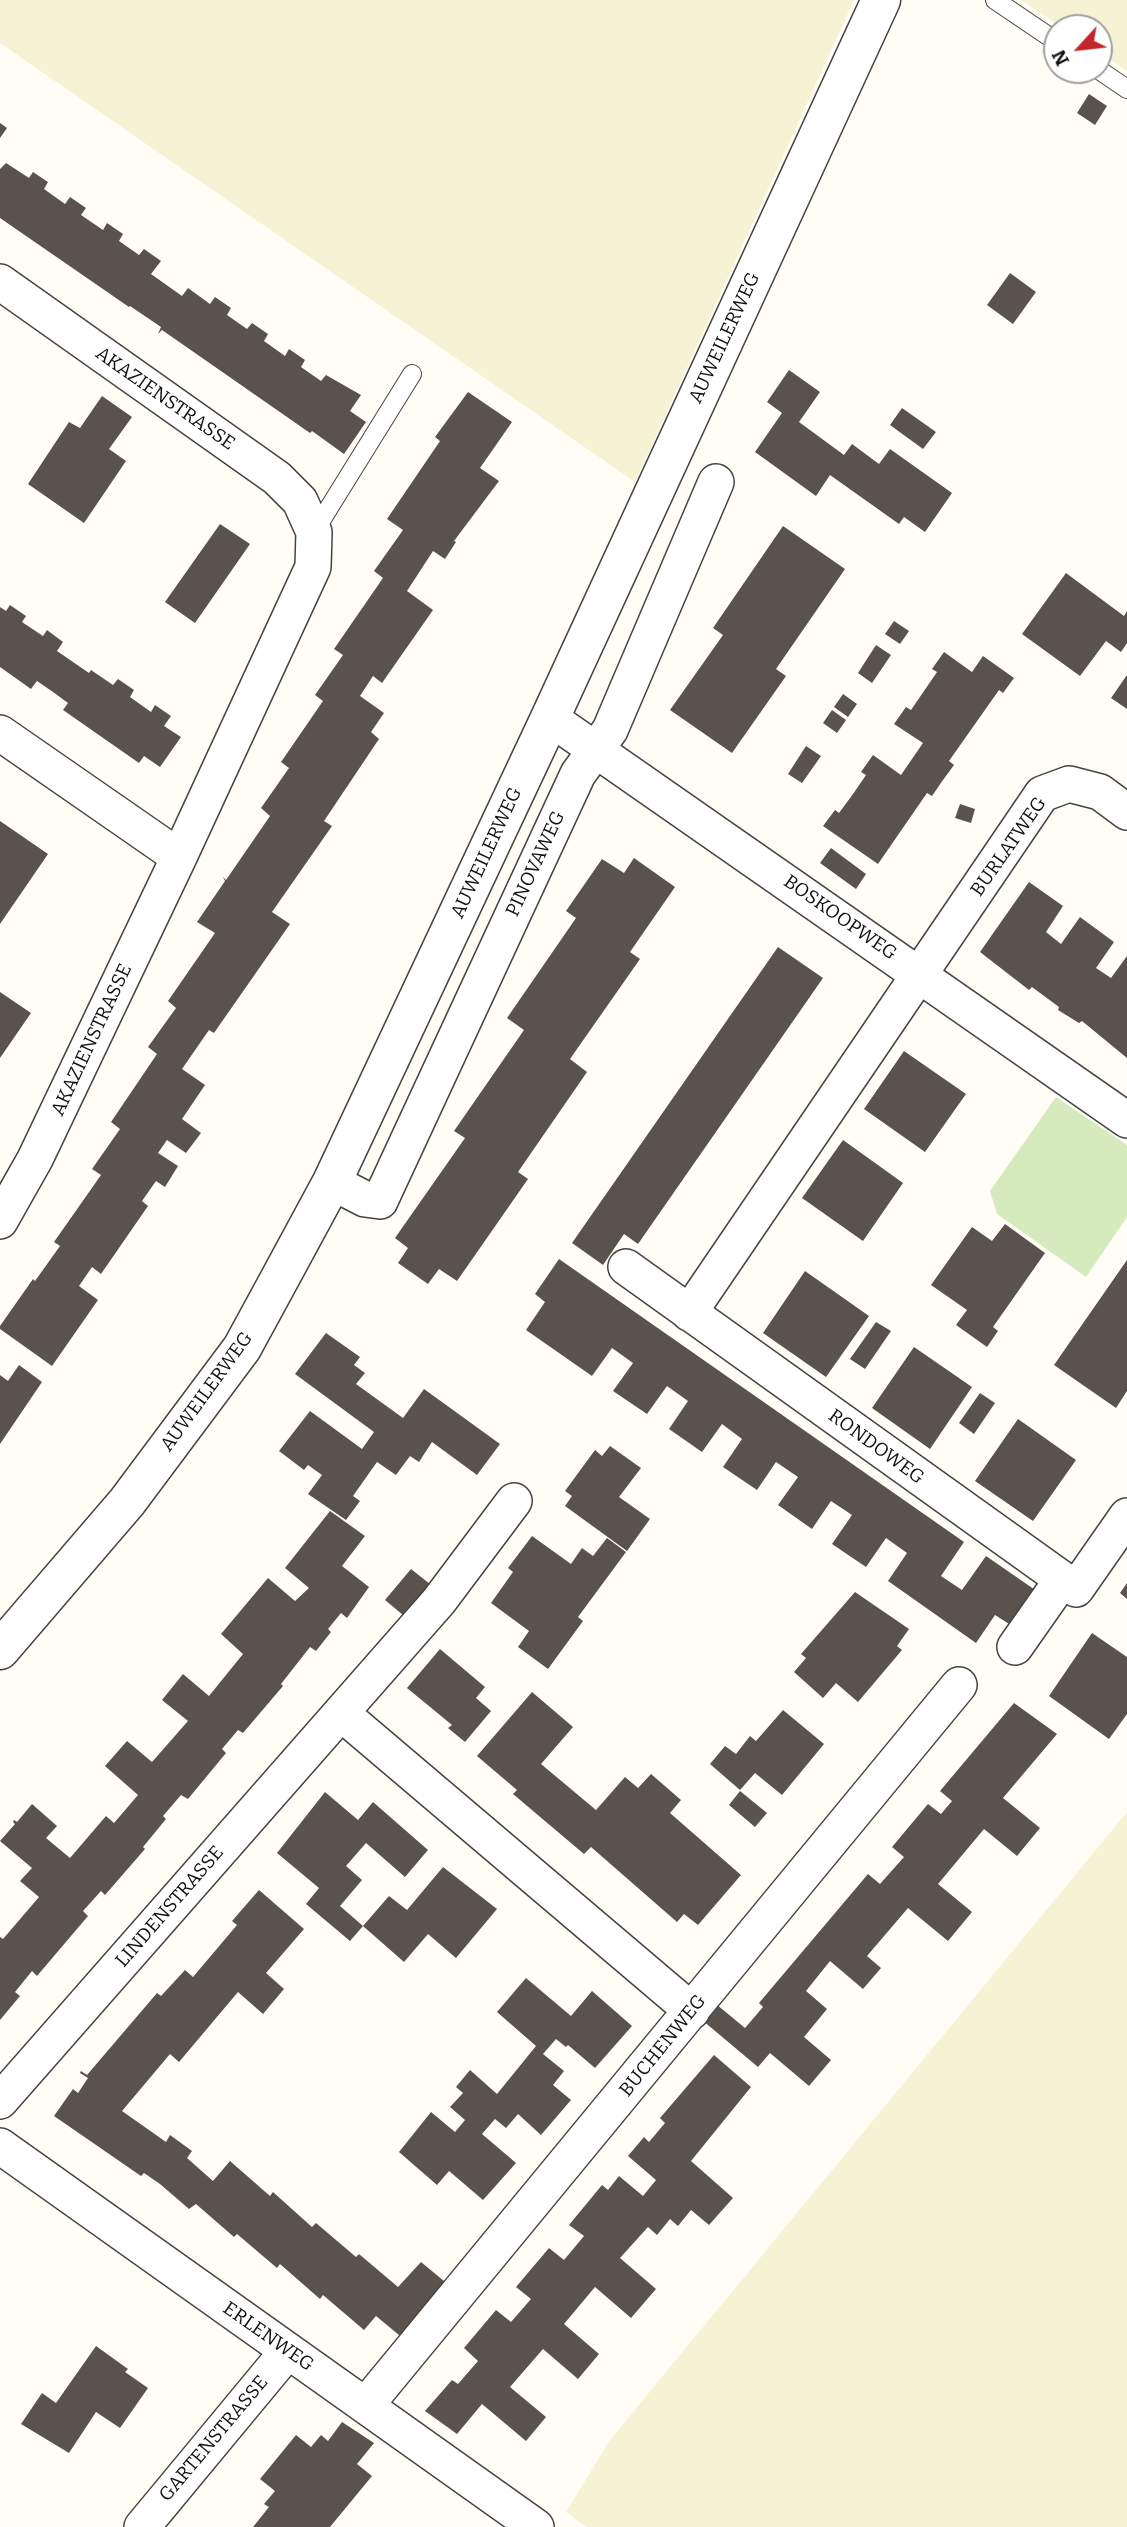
<!DOCTYPE html>
<html>
<head>
<meta charset="utf-8">
<style>
	body { margin:0 }
	#map { position:relative; width:1127px; height:2527px; overflow:hidden; background:#fffdf5; font-family:Bitter,serif }
	canvas { display:block }
	.north { position:absolute; left:1043px; top:14px; width:70px; height:70px; box-sizing:border-box; background:#fff; border:2px solid #a0a0a0; border-radius:50%; rotate:243deg; font-size:19px; font-weight:700; line-height:28px; text-align:center; color:#111 }
	.north::after { content:''; display:block; margin:auto; width:24px; height:32px; background:#c4262e; clip-path:polygon(50% 0,100% 100%,50% 72%,0 100%) }
</style>
</head>
<body>
<div id="map">
<canvas width="1127" height="2527"></canvas>
<div class="north">N</div>
</div>
<script>
const ctx = document.querySelector('canvas').getContext('2d');
ctx.lineJoin = 'round';
function paint(path, color) {
  ctx.fillStyle = color;
  ctx.fill(path, 'evenodd');
}
function poly(rows) {
  const path = new Path2D();
  for (const r of rows) {
    path.moveTo(r[0], r[1]);
    for (let i = 2; i < r.length; i += 2) path.lineTo(r[i], r[i + 1]);
  }
  return path;
}
function strokePath(path, color, width, dash) {
  ctx.strokeStyle = color;
  ctx.lineWidth = width;
  ctx.lineCap = dash ? 'butt' : 'round';
  ctx.setLineDash(dash || []);
  ctx.stroke(path);
}
function drawText(font, color, halo, rows, align = 'center') {
  ctx.font = font + ' Bitter,serif';
  ctx.lineWidth = 7;
  ctx.setLineDash([]);
  ctx.textBaseline = 'middle';
  ctx.strokeStyle = halo;
  ctx.fillStyle = color;
  for (const [text, x, y, turn = 0] of rows) {
    ctx.save();
    ctx.translate(x, y);
    ctx.rotate((+turn || 0) * Math.PI / 180);
    ctx.textAlign = isNaN(turn) ? turn : align;
    if (halo) ctx.strokeText(text, 0, 0);
    ctx.fillText(text, 0, 0);
    ctx.restore();
  }
}
paint(poly([
	[0,0,854,0,635,482,0,43],
	[1021,0,1127,0,1127,71,1099,52,1099,28,1063,28],
	[1127,1812,1127,2527,586,2527,566,2512,610,2440]
]), '#f6f3d4');
paint(poly([
	[1056,1097,1127,1145,1127,1217,1086,1277,997,1214,990,1191]
]), '#d5ebbd');
paint(poly([
	[1089,94,1107,106,1095,125,1077,113],
	[0,123,7,128,0,138],
	[6,163,29,178,33,172,48,182,44,189,65,204,70,197,86,208,81,215,103,230,107,223,123,234,119,241,139,255,144,249,161,261,151,274,182,296,188,288,210,304,215,297,231,308,227,315,247,329,252,323,268,334,264,341,285,356,289,349,305,360,301,367,321,381,326,375,361,395,350,411,366,422,344,454,312,431,310,433,162,330,158,334,161,327,130,306,129,307,0,218,0,169],
	[1010,273,1036,292,1013,324,987,305],
	[789,370,820,392,799,422,844,455,852,444,879,464,890,449,952,493,925,532,904,517,899,524,830,475,816,496,755,452,782,413,767,402],
	[468,392,512,422,480,468,499,481,454,541,456,542,445,559,433,551,407,591,433,610,382,683,373,676,360,696,384,713,371,732,379,739,324,821,332,826,272,912,290,924,214,1033,209,1030,182,1069,205,1085,182,1119,201,1133,186,1153,167,1140,158,1153,178,1166,165,1187,156,1181,142,1201,148,1206,101,1274,92,1267,79,1286,98,1300,52,1366,0,1329,0,1326,33,1279,35,1281,60,1246,54,1242,101,1175,92,1169,120,1129,111,1122,157,1054,148,1047,176,1008,168,1001,215,933,197,922,225,881,223,877,226,880,270,816,261,808,289,768,281,762,323,701,315,695,343,655,334,649,383,578,374,571,403,530,387,519,440,441,435,437],
	[102,396,132,417,109,449,126,461,84,523,28,484,69,422,80,428],
	[902,408,936,432,923,449,890,425],
	[220,524,250,544,195,623,165,602],
	[783,526,845,569,776,669,786,676,732,753,670,710,723,635,713,628],
	[1066,573,1124,616,1127,611,1127,643,1121,652,1106,641,1080,676,1022,634],
	[10,605,26,616,22,622,43,636,47,630,63,642,57,651,89,673,91,670,113,685,118,679,134,690,130,697,151,712,155,705,171,716,164,726,181,737,160,767,144,756,139,763,63,710,68,703,53,692,37,681,31,689,0,667,0,607,6,611],
	[894,621,909,631,900,644,885,634],
	[876,645,891,655,872,683,858,673],
	[944,652,972,672,983,656,1014,678,1003,693,999,690,949,761,954,765,943,780,932,796,927,793,878,864,823,826,835,810,839,813,853,794,866,775,861,772,873,755,901,775,923,743,894,724,906,707,911,710,937,672,932,669],
	[1127,675,1127,709,1111,698],
	[843,694,857,704,848,717,834,707],
	[832,710,846,720,837,733,823,723],
	[806,746,821,756,802,783,788,774],
	[960,804,975,809,971,823,955,818],
	[0,821,48,854,0,924],
	[831,848,866,874,856,889,820,863],
	[634,858,675,887,630,952,640,959,570,1059,587,1072,518,1172,528,1179,457,1281,439,1269,428,1284,398,1263,408,1248,395,1238,465,1138,454,1131,524,1030,507,1018,576,918,566,911,602,859,624,873],
	[1029,882,1063,906,1046,932,1061,944,1080,917,1114,942,1096,968,1111,978,1127,956,1127,1058,1082,1021,1079,1023,1058,1010,1059,1007,1032,987,1029,990,980,952],
	[778,947,823,978,638,1244,624,1234,603,1265,572,1243],
	[0,992,31,1013,0,1058],
	[904,1051,966,1094,925,1152,864,1109],
	[843,1140,903,1183,863,1241,802,1198],
	[1005,1224,1045,1253,993,1327,998,1331,987,1347,956,1325,967,1310,931,1285,972,1227,992,1241],
	[559,1259,964,1542,941,1576,962,1590,986,1556,1041,1594,1017,1629,995,1615,976,1643,888,1581,907,1553,886,1538,866,1567,832,1544,852,1515,831,1501,812,1529,778,1505,798,1477,776,1462,757,1490,723,1467,742,1439,722,1424,702,1452,669,1429,688,1401,667,1386,647,1414,613,1391,633,1363,612,1348,592,1376,526,1330,545,1302,535,1294],
	[1127,1260,1127,1391,1116,1408,1054,1365],
	[805,1271,869,1316,826,1377,763,1333],
	[876,1322,891,1331,865,1369,850,1359],
	[326,1333,360,1357,354,1365,365,1373,356,1384,403,1418,424,1389,500,1444,477,1475,432,1442,419,1462,410,1456,396,1475,377,1462,353,1496,360,1501,346,1520,308,1494,322,1475,308,1465,304,1470,279,1451,310,1411,362,1449,374,1432,295,1374],
	[914,1347,972,1387,930,1449,872,1408],
	[19,1365,42,1382,0,1444,0,1375,8,1381],
	[980,1393,995,1403,974,1434,959,1423],
	[1018,1419,1076,1460,1033,1521,975,1481],
	[610,1446,641,1468,619,1497,650,1519,627,1551,565,1506,572,1496,565,1491,595,1450,602,1456],
	[330,1511,365,1536,342,1566,369,1587,347,1618,341,1613,328,1629,331,1632,316,1651,310,1647,281,1684,283,1686,243,1733,238,1730,222,1749,226,1753,188,1799,181,1795,163,1816,166,1819,143,1847,145,1849,105,1895,101,1891,83,1911,88,1916,37,1976,32,1971,15,1992,20,1996,0,2020,0,1937,3,1939,39,1897,20,1881,32,1868,0,1841,15,1824,13,1822,14,1820,17,1822,32,1804,57,1826,46,1838,70,1858,106,1816,114,1823,138,1795,105,1766,127,1741,152,1762,188,1721,162,1700,183,1674,209,1696,243,1654,221,1634,268,1578,295,1601,309,1588,285,1568],
	[532,1536,571,1564,582,1548,593,1556,607,1538,626,1552,578,1617,583,1621,548,1669,518,1647,529,1631,491,1603,513,1572,508,1568],
	[411,1569,435,1588,409,1620,385,1600],
	[1127,1583,1127,1599,1120,1593],
	[855,1592,909,1629,897,1646,902,1650,858,1702,836,1683,823,1698,794,1672,806,1658,801,1654],
	[1092,1633,1127,1657,1127,1714,1109,1739,1049,1696],
	[440,1649,485,1687,476,1698,491,1711,465,1742,448,1728,452,1725,407,1688],
	[532,1692,573,1727,541,1764,596,1810,625,1777,638,1788,651,1774,681,1800,670,1813,741,1875,698,1925,684,1914,677,1922,591,1847,584,1854,513,1794,517,1790,477,1756],
	[1014,1703,1057,1734,1003,1798,1040,1828,1017,1856,984,1829,938,1884,972,1912,948,1941,908,1908,867,1956,881,1968,863,1989,830,1961,806,1991,827,2009,804,2037,831,2060,809,2086,770,2053,758,2067,702,2020,716,2004,745,2028,763,2007,759,2003,868,1874,880,1884,904,1857,892,1847,928,1804,941,1814,952,1801,940,1791],
	[783,1710,824,1744,782,1795,755,1773,740,1790,710,1764,725,1746,736,1754,750,1736,756,1741],
	[740,1791,767,1813,755,1827,729,1805],
	[325,1792,358,1820,373,1802,428,1850,405,1877,366,1843,346,1866,362,1880,340,1906,363,1926,350,1941,306,1904,319,1888,277,1853],
	[443,1867,497,1909,456,1958,428,1934,404,1962,363,1926,389,1896,407,1910],
	[259,1890,304,1929,266,1973,284,1989,263,2014,238,1992,179,2062,170,2054,122,2111,166,2142,170,2135,192,2151,187,2158,213,2181,230,2161,270,2196,273,2192,312,2227,316,2223,356,2257,359,2254,398,2287,421,2262,450,2286,405,2340,376,2316,364,2330,323,2295,320,2299,280,2264,277,2268,237,2234,234,2237,196,2204,189,2209,160,2184,144,2173,141,2176,54,2116,73,2089,78,2093,88,2078,80,2073,81,2071,87,2075,157,1993,161,1996,185,1970,193,1977,237,1925,232,1921],
	[526,1978,571,2016,592,1991,632,2026,595,2068,568,2045,566,2047,556,2039,543,2054,564,2071,553,2085,571,2100,541,2135,518,2114,506,2128,495,2119,482,2134,516,2163,483,2200,449,2171,437,2185,399,2152,431,2112,455,2132,465,2120,450,2107,463,2093,456,2087,470,2070,497,2094,536,2046,497,2012],
	[714,2055,751,2087,691,2161,733,2198,709,2225,691,2210,678,2226,670,2219,657,2235,648,2227,620,2258,656,2289,631,2318,595,2287,564,2324,599,2354,578,2379,543,2349,510,2387,546,2417,526,2441,482,2404,457,2434,425,2411,452,2380,458,2384,478,2361,464,2348,496,2310,511,2322,531,2299,516,2287,549,2248,564,2260,584,2236,569,2225,602,2185,608,2190,619,2176,643,2196,656,2180,628,2156,644,2137,649,2142,665,2123,660,2118],
	[96,2346,128,2369,125,2372,148,2388,120,2428,96,2412,69,2453,21,2424,42,2393,56,2403],
	[342,2422,374,2443,357,2464,372,2476,330,2527,253,2527,269,2507,264,2504,275,2491,260,2479,296,2435,311,2447,321,2435,328,2441]
]), '#5a524d');
const service = poly([
	[995,0,1057,42],
	[1099,70,1127,89],
	[314,532,412,374]
]);
const minor = poly([
	[0,282,277,478,300,501,314,532,313,567,179,857,35,1159,0,1221],
	[550,718,1127,1120],
	[0,733,179,857],
	[332,1182,365,1199,380,1201,578,774,610,730,716,482],
	[626,1267,1076,1589,1127,1516],
	[689,1313,1042,794,1069,784,1100,792,1127,812],
	[1015,1647,1062,1580],
	[341,1713,692,2011],
	[0,2101,439,1601,514,1501],
	[0,2146,536,2527],
	[366,2405,959,1685],
	[142,2527,287,2352]
]);
const tertiary = poly([
	[0,1650,127,1502,242,1348,279,1280,332,1182,550,718,881,0]
]);
strokePath(service, '#444', 20);
strokePath(minor, '#444', 38);
strokePath(tertiary, '#444', 41);
strokePath(service, '#fff', 18);
strokePath(minor, '#fff', 35);
strokePath(tertiary, '#fff', 38);
drawText('19px', '#111', '#fff', [
	["AUWEILERWEG",725,338,-65],
	["AKAZIENSTRASSE",165,399,35],
	["BURLATWEG",1009,847,-55],
	["AUWEILERWEG",487,853,-65],
	["PINOVAWEG",536,864,-65],
	["BOSKOOPWEG",840,918,35],
	["AKAZIENSTRASSE",92,1040,-65],
	["AUWEILERWEG",207,1392,-54],
	["RONDOWEG",876,1447,36],
	["LINDENSTRASSE",170,1907,-49],
	["BUCHENWEG",663,2046,-51],
	["ERLENWEG",268,2337,35],
	["GARTENSTRASSE",214,2439,-50]
]);
</script>
</body>
</html>
